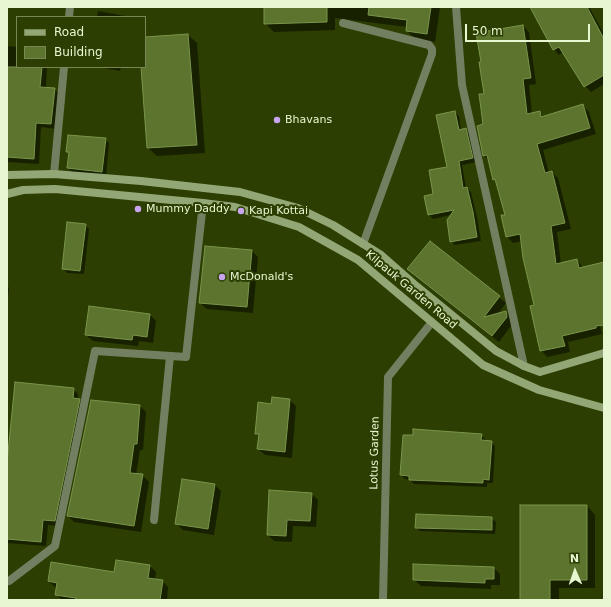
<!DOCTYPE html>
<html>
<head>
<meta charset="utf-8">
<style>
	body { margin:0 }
	#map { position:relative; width:611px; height:607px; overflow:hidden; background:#2c3e01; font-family:"DejaVu Sans",sans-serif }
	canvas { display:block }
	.frame { position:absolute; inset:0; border:8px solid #e7f7d1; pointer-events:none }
	.legend { position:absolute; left:16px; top:16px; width:130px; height:52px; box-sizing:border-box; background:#2c3e01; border:1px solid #778854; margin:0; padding:5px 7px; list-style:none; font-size:12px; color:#e7f7d1 }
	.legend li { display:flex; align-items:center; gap:8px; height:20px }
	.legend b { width:20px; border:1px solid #778854 }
	.north { position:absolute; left:555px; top:551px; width:40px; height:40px; -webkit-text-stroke:3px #2c3e01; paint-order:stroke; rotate:358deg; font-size:11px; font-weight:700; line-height:16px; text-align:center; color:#e7f7d1 }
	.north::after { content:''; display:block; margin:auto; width:14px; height:18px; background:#e7f7d1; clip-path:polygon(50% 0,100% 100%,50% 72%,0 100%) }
	.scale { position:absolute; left:465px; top:24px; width:125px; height:18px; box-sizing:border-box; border:2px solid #e7f7d1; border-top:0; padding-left:5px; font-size:12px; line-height:14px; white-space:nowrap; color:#e7f7d1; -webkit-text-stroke:3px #2c3e01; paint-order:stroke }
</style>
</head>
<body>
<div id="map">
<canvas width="611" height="607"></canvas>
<div class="frame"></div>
<ul class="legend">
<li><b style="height:5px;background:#93a776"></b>Road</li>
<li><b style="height:11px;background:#5c742e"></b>Building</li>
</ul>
<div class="north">N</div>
<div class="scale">50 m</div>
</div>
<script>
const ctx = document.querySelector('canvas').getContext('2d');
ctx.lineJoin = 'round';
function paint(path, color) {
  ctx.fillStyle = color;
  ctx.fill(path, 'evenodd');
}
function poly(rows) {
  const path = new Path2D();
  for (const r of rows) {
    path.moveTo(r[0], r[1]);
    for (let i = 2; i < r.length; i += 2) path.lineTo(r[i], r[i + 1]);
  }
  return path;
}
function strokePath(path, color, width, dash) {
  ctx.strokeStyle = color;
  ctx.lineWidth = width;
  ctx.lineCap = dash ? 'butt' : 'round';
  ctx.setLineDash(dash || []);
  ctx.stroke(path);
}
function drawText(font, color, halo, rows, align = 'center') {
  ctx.font = font + ' "DejaVu Sans",sans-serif';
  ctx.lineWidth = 4;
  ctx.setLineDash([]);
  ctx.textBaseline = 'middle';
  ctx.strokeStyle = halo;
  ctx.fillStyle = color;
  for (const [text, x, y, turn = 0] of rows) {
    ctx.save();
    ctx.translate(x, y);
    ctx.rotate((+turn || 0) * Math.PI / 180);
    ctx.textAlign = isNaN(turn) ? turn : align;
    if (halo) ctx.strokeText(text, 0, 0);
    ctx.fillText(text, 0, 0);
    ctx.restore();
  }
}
paint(poly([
	[265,7,440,7,435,42,415,39,407,31,407,27,335,18,335,30,274,32,265,23],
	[532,7,589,7,604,34,604,84,591,92,585,86,563,52,559,55,554,49],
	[98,11,125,16,127,17,97,17],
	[523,26,529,32,536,84,529,85,532,114,539,112,544,117,582,105,589,112,596,134,543,150,549,173,552,172,558,178,571,229,557,232,561,264,577,260,583,268,604,263,604,325,600,326,602,334,568,342,570,352,547,357,541,350,535,306,522,241,513,243,507,237,502,216,506,215,497,183,494,179,489,160,484,156,485,95],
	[188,35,197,43,205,153,157,156,148,148,142,67,145,67,145,38],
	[7,46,17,47,17,67,47,67,46,88,54,89,60,94,56,129,41,127,39,164,7,162],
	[98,67,121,67,120,71],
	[454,112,459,116,461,131,466,130,470,134,476,162,462,165,466,188,471,192,477,217,481,241,455,245,451,241,451,215,433,219,429,215,434,195,448,168],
	[105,139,109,143,106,176,72,172,68,168,69,153,68,151],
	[85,225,89,229,84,274,67,273,63,268],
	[430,242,506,303,497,315,506,312,512,319,513,323,499,342,415,276,408,269],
	[252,251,258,257,253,313,207,309,200,303],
	[7,286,9,288,7,305],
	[150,315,156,321,153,343,139,341,138,346,93,341,86,335],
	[73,389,78,394,78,400,84,405,60,526,48,525,46,546,7,543,7,464],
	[290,400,296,406,292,458,265,455,258,449,260,437,256,434,272,405],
	[91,401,140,406,146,412,143,450,140,450,136,475,142,475,149,482,141,532,74,522,68,516],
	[481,435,485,439,485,442,491,442,495,446,493,483,487,483,487,487,414,484,410,480,405,479,401,475,413,436],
	[214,484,221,491,214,535,183,530,177,524],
	[312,494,318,500,316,527,293,526,292,542,274,541,268,535],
	[587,506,595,515,595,588,559,588,559,600,521,600],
	[491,518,496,522,495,534,420,531,416,527],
	[414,565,494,568,500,574,500,585,491,585,491,589,421,586,414,580],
	[150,566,156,572,155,580,162,581,168,587,167,600,62,600,56,594,58,588,55,587,49,581,115,574]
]), '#0007');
const building = poly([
	[264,7,327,7,327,22,264,24,264,7],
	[369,7,431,7,427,34,406,31,407,20,368,15,369,7],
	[530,7,587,7,604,39,604,75,584,87,559,47,553,50,530,7],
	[523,25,531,78,523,79,527,114,540,111,541,117,583,104,590,128,537,144,545,173,552,171,565,223,551,226,556,264,577,259,579,268,604,262,604,325,596,326,596,328,562,336,565,346,540,351,530,306,534,305,523,258,520,234,506,237,501,215,505,215,495,179,493,180,487,155,483,156,477,126,483,124,479,94,484,94,479,62,481,62,476,33,523,25],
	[188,34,197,145,147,148,141,67,145,67,145,37,188,34],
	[7,67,42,67,40,87,55,88,51,124,36,123,34,159,7,157,7,67],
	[455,111,459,130,466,128,473,158,459,161,463,188,467,187,473,212,477,237,450,242,447,220,454,210,428,215,424,196,433,194,429,170,447,167,436,115,455,111],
	[68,135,106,138,102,172,67,168,69,152,66,152,68,135],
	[67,222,86,224,80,271,62,269,67,222],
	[430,241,500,296,484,317,506,311,507,317,492,336,407,269,430,241],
	[205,246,252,250,247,307,199,303,205,246],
	[89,306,150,314,147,337,133,335,132,340,85,335,89,306],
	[15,382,74,388,73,398,80,399,55,521,43,520,41,542,7,539,7,463,15,382],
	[272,397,290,399,285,452,257,449,259,434,255,434,258,402,271,404,272,397],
	[91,400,140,405,137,444,134,444,130,473,143,474,134,526,67,516,91,400],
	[413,429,482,434,481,440,492,441,489,480,483,479,483,483,409,480,409,476,400,475,403,435,413,435,413,429],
	[182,479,215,484,208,529,175,524,182,479],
	[269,490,312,493,310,521,287,520,286,536,267,535,269,490],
	[520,505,587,505,587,580,550,580,550,600,520,600,520,505],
	[416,514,492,517,492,530,415,528,416,514],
	[116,560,150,565,148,578,163,580,160,600,75,600,76,598,55,595,57,583,48,581,51,562,114,572,116,560],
	[413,564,494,567,494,579,485,579,485,583,413,580,413,564]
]);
paint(building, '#5c742e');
strokePath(building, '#7a954b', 1);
strokePath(poly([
	[456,7,462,85,524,366],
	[343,23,429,45,432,49,432,54,363,244]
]), '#727f60', 8);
strokePath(poly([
	[69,17,70,7],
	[54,174,64,67],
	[154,520,170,356],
	[9,581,55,546,95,351,186,357,203,203],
	[383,600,388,377,432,322]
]), '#727f60', 8);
strokePath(poly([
	[7,175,54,174,141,181,240,192,298,208,333,225,381,255,414,284,496,351,524,366,540,372,604,353],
	[7,194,23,190,55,189,203,203,235,207,299,227,358,260,483,365,539,390,604,408]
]), '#93a776', 8);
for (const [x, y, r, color] of [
	[277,120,4,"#c8a5ee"],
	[138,209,4,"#c8a5ee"],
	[241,211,4,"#c8a5ee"],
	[222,277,4,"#c8a5ee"]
]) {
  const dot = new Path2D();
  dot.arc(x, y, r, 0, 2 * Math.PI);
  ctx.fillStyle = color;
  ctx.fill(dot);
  strokePath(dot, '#2c3e01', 1.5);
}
drawText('11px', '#e7f7d1', '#2c3e01', [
	["Bhavans",285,120],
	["Mummy Daddy",146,209],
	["Kapi Kottai",249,211],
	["McDonald's",230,277]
], 'left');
drawText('11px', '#e7f7d1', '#2c3e01', [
	["Kilpauk Garden Road",411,290,40],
	["Lotus Garden",375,453,-89]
]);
</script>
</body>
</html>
